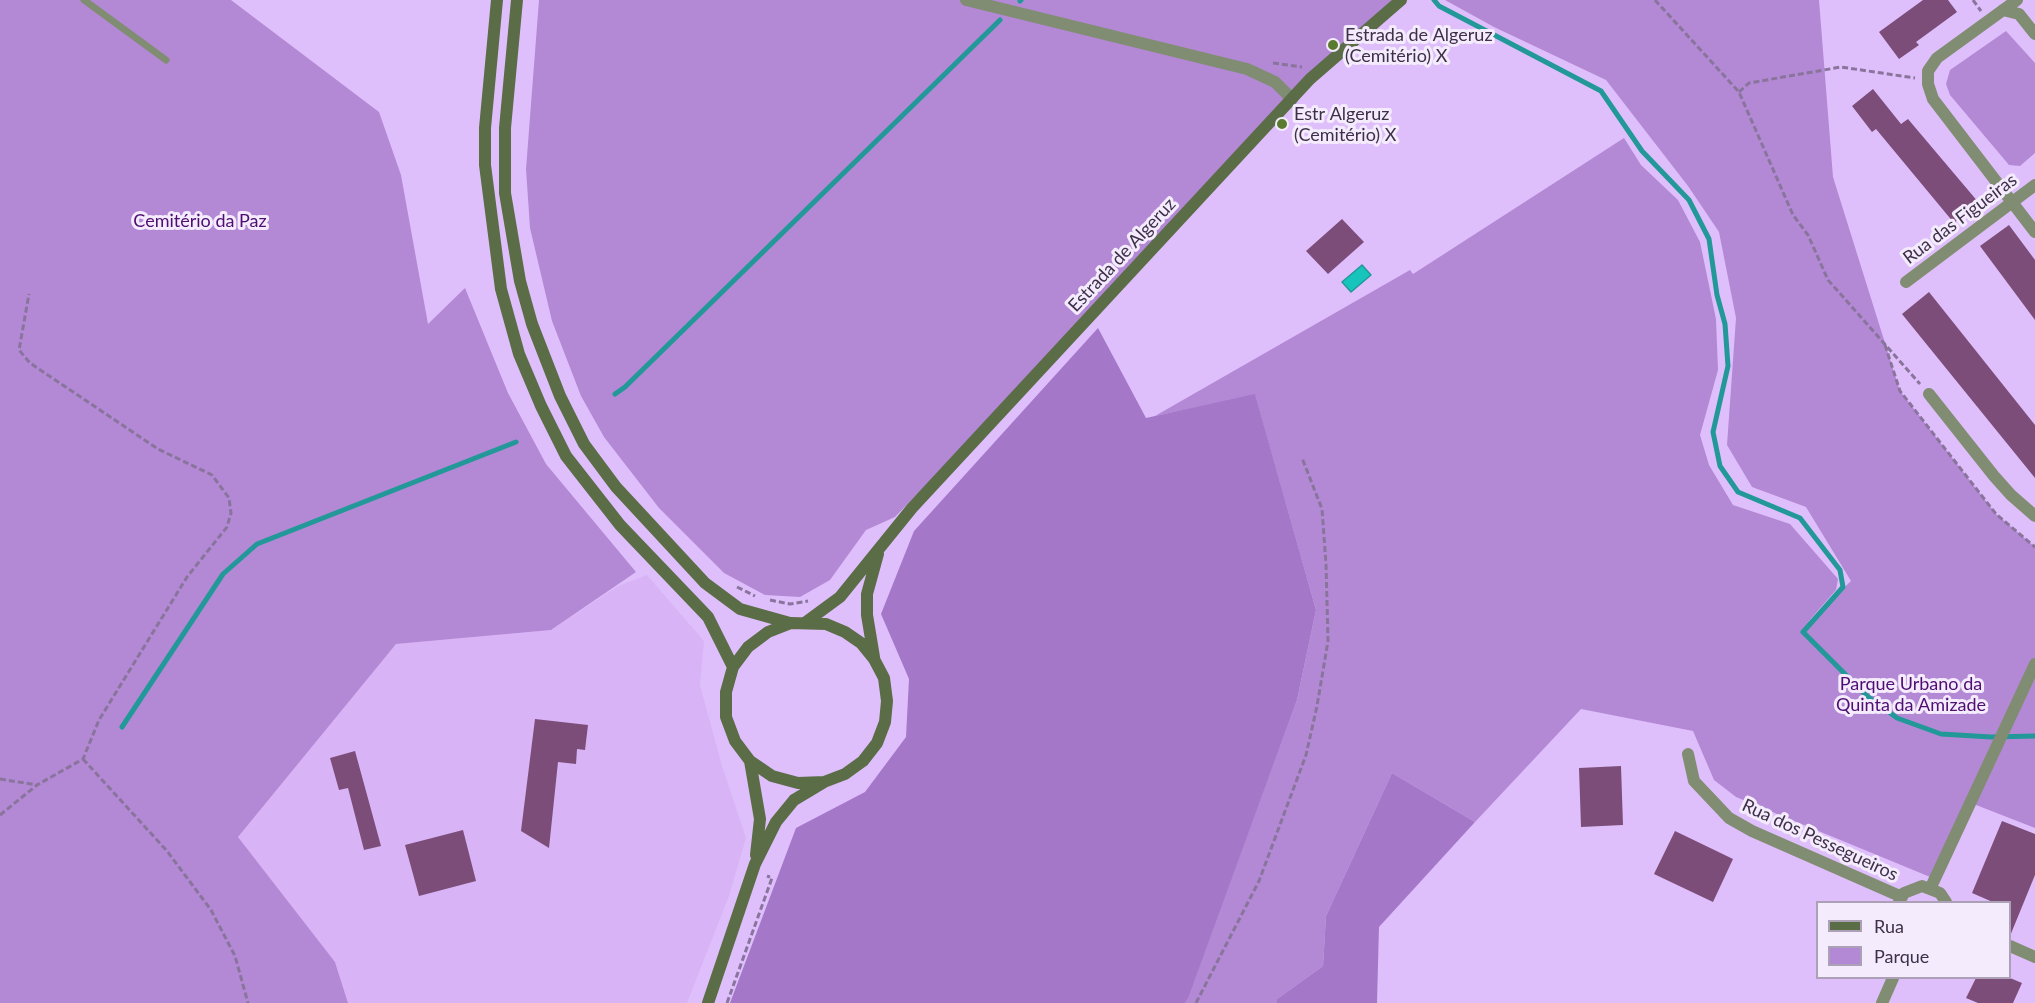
<!DOCTYPE html>
<html>
<head>
<meta charset="utf-8">
<style>
	body { margin:0 }
	#map { position:relative; width:2035px; height:1003px; overflow:hidden; background:#dfbffb; font-family:Lato,sans-serif }
	canvas { display:block }
	.legend { position:absolute; left:1816px; top:901px; width:195px; height:78px; box-sizing:border-box; background:#f4ebfd; border:2px solid #aba0b5; margin:0; padding:8px 10px; list-style:none; font-size:18px; color:#3d3048 }
	.legend li { display:flex; align-items:center; gap:12px; height:30px }
	.legend b { width:30px; border:2px solid #aba0b5 }
</style>
</head>
<body>
<div id="map">
<canvas width="2035" height="1003"></canvas>
<ul class="legend">
<li><b style="height:8px;background:#5b6d47"></b>Rua</li>
<li><b style="height:16px;background:#b389d5"></b>Parque</li>
</ul>
</div>
<script>
const ctx = document.querySelector('canvas').getContext('2d');
ctx.lineJoin = 'round';
function paint(path, color) {
  ctx.fillStyle = color;
  ctx.fill(path, 'evenodd');
}
function poly(rows) {
  const path = new Path2D();
  for (const r of rows) {
    path.moveTo(r[0], r[1]);
    for (let i = 2; i < r.length; i += 2) path.lineTo(r[i], r[i + 1]);
  }
  return path;
}
function strokePath(path, color, width, dash) {
  ctx.strokeStyle = color;
  ctx.lineWidth = width;
  ctx.lineCap = dash ? 'butt' : 'round';
  ctx.setLineDash(dash || []);
  ctx.stroke(path);
}
function drawText(font, color, halo, rows, align = 'center') {
  ctx.font = font + ' Lato,sans-serif';
  ctx.lineWidth = 6;
  ctx.setLineDash([]);
  ctx.textBaseline = 'middle';
  ctx.strokeStyle = halo;
  ctx.fillStyle = color;
  for (const [text, x, y, turn = 0] of rows) {
    ctx.save();
    ctx.translate(x, y);
    ctx.rotate((+turn || 0) * Math.PI / 180);
    ctx.textAlign = isNaN(turn) ? turn : align;
    if (halo) ctx.strokeText(text, 0, 0);
    ctx.fillText(text, 0, 0);
    ctx.restore();
  }
}
paint(poly([
	[647,575,704,641,700,685,722,766,746,838,729,896,687,1003,348,1003,335,962,238,837,317,726,396,644,551,630,618,586]
]), '#d8b4f6');
paint(poly([
	[0,0,231,0,379,112,401,175,428,324,465,288,508,393,546,464,636,572,551,630,396,644,238,837,335,962,348,1003,0,1003],
	[539,0,1392,0,895,517,866,530,830,580,800,597,765,595,724,573,659,508,604,437,581,396,552,321,530,228,526,169],
	[1445,0,1819,0,1833,177,1900,391,1996,514,2035,547,2035,828,1971,803,1935,879,1736,797,1714,780,1693,731,1581,709,1475,822,1392,773,1326,916,1323,966,1277,999,1277,1003,1185,1003,1297,700,1316,610,1255,395,1155,416,1410,270,1413,274,1624,138,1641,165,1678,200,1700,242,1716,319,1718,370,1700,435,1709,465,1733,505,1790,524,1838,579,1836,590,1807,623,1851,581,1806,507,1752,487,1727,445,1736,318,1719,232,1688,186,1606,80,1494,27],
	[2006,31,2035,63,2035,153,2020,166,2009,165,1950,95,1946,84,1950,70]
]), '#b389d5');
paint(poly([
	[1098,328,1146,418,1255,394,1316,610,1297,700,1188,998,1185,1003,730,1003,796,828,865,792,906,737,909,679,881,614,914,531],
	[1392,773,1475,822,1379,927,1377,1003,1277,1003,1277,999,1323,966,1326,916]
]), '#a477c8');
const water = poly([
	[1362,265,1371,275,1351,292,1342,282,1362,265]
]);
paint(water, '#16c4bb');
strokePath(water, '#229898', 1.5);
strokePath(poly([
	[1434,0,1439,6,1601,91,1642,151,1689,200,1709,239,1717,295,1725,324,1728,366,1713,432,1720,466,1738,492,1800,518,1840,570,1843,587,1803,632,1867,696,1897,718,1941,734,1991,737,2035,736],
	[1020,1,1021,0],
	[615,394,625,387,1000,20],
	[122,727,223,574,257,544,516,442]
]), '#229898', 5);
paint(poly([
	[1923,0,1948,0,1957,12,1916,42,1919,45,1899,59,1879,32],
	[1873,89,1901,124,1908,119,1979,203,1954,223,1876,129,1872,132,1852,106],
	[1342,219,1364,242,1328,274,1306,251],
	[2009,225,2035,260,2035,320,1980,246],
	[1929,292,2035,425,2035,478,1902,314],
	[535,719,588,725,585,750,577,749,576,764,558,762,549,848,521,831],
	[355,751,381,846,364,850,348,788,339,790,330,758],
	[1621,766,1623,825,1581,827,1579,768],
	[2002,821,2035,834,2035,875,2010,936,2010,903,1995,903,1972,893],
	[463,830,476,881,419,896,405,845],
	[1675,831,1733,859,1713,902,1654,874],
	[1976,978,2010,978,2022,983,2013,1003,1978,1003,1966,998]
]), '#7c4d79');
strokePath(poly([
	[1655,0,1739,92,1793,215,1808,235,1828,280,1920,384],
	[1973,0,1981,11],
	[1273,63,1302,67],
	[1739,92,1749,83,1841,67,1915,78],
	[1885,345,1900,391,1996,514,2035,547],
	[737,587,755,596],
	[770,600,790,604,808,601],
	[83,759,167,851,211,910,235,956,248,1003],
	[0,779,37,785],
	[0,815,37,785,83,759,99,720,187,577,227,527,231,513,229,498,212,475,158,449,30,363,19,350,29,294],
	[727,1003,772,878,767,876],
	[1196,1003,1259,881,1306,755,1317,706,1328,641,1326,564,1322,509,1302,458]
]), '#89749c', 3, [6, 3]);
strokePath(poly([
	[84,0,166,60]
]), '#808d73', 7);
strokePath(poly([
	[966,0,1247,69,1275,82,1292,99],
	[2017,0,1937,58,1928,71,1928,84,1933,99,2035,232],
	[2003,10,2019,14,2035,34],
	[1906,282,2035,185],
	[1929,394,1994,476,2011,495,2035,516],
	[1688,754,1694,781,1729,818,1752,831,1902,897],
	[1931,887,2035,664],
	[1899,902,1904,893,1922,886,1940,893,1946,902],
	[2010,946,2035,957],
	[1882,1003,1893,978]
]), '#808d73', 12);
strokePath(poly([
	[497,0,485,128,485,165,501,289,519,354,541,406,566,456,620,525,708,617,733,667],
	[517,0,505,128,505,193,520,281,532,324,560,396,584,444,616,487,705,583,740,609,790,623],
	[806,622,840,597,912,508,1310,79,1401,0],
	[874,657,867,615,867,594,878,554],
	[750,761,760,819,756,855],
	[708,1003,755,864,776,822,794,800,824,782,845,774,863,761,877,743,885,722,887,701,884,678,874,659,861,643,845,632,826,624,791,623,768,632,748,647,733,667,726,692,726,717,735,741,750,761,772,776,798,783,824,782]
]), '#5b6d47', 12);
for (const [x, y, r, color] of [
	[1333,45,6,"#5a7a30"],
	[1282,124,6,"#5a7a30"]
]) {
  const dot = new Path2D();
  dot.arc(x, y, r, 0, 2 * Math.PI);
  ctx.fillStyle = color;
  ctx.fill(dot);
  strokePath(dot, '#f4ebfd', 2);
}
drawText('18px', '#3d3048', '#f4ebfd', [
	["Estrada de Algeruz",1345,35],
	["(Cemitério) X",1345,56],
	["Estr Algeruz",1294,114],
	["(Cemitério) X",1294,135]
], 'left');
drawText('18px', '#3d3048', '#f4ebfd', [
	["Rua das Figueiras",1960,219,-37],
	["Estrada de Algeruz",1122,255,-47],
	["Rua dos Pessegueiros",1820,840,25]
]);
drawText('18px', '#4e0e72', '#f4ebfd', [
	["Cemitério da Paz",200,221],
	["Parque Urbano da",1911,684],
	["Quinta da Amizade",1911,705]
]);
</script>
</body>
</html>
